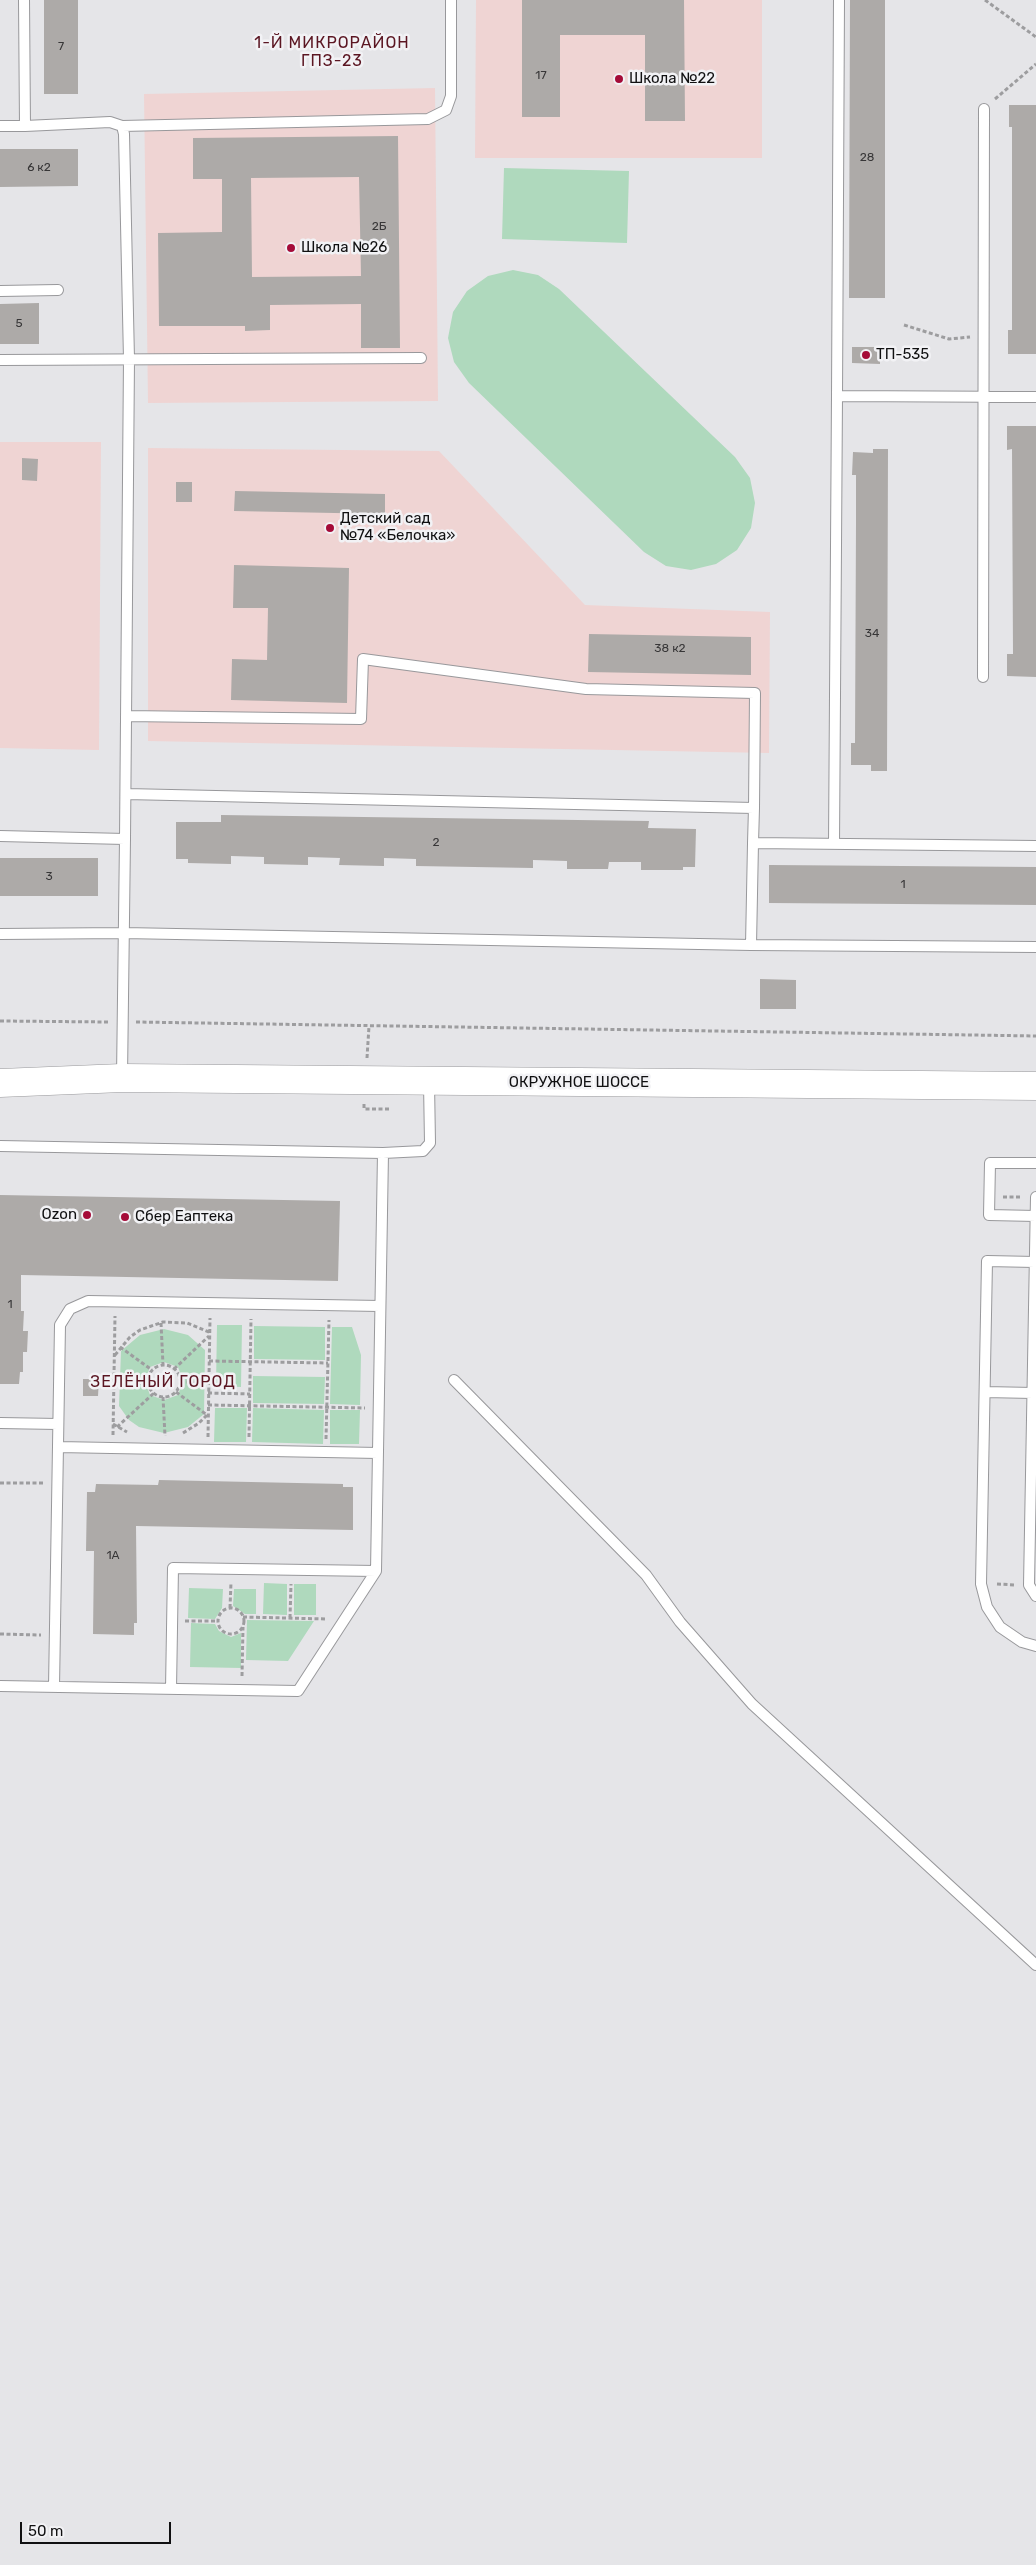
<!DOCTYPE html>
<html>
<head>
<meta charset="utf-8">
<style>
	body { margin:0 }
	#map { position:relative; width:1036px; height:2565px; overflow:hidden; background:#e5e5e8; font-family:Rubik,sans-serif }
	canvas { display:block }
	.scale { position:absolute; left:20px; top:2522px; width:151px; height:22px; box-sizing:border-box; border:2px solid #101011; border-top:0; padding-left:6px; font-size:15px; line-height:18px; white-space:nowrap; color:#101011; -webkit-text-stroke:4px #f2f2f5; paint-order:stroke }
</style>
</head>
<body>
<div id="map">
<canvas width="1036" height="2565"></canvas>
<div class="scale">50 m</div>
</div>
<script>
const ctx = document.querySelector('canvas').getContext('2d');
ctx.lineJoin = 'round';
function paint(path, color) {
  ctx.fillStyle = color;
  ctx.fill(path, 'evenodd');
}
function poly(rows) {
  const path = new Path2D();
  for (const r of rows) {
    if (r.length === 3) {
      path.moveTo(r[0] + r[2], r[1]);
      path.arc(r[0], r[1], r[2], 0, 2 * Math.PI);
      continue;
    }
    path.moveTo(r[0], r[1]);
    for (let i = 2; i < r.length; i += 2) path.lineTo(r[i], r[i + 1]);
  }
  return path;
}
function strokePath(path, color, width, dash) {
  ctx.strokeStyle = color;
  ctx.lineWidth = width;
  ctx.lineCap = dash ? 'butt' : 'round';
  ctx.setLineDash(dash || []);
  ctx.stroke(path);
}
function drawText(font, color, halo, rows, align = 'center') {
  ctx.font = font + ' Rubik,sans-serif';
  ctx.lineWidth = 5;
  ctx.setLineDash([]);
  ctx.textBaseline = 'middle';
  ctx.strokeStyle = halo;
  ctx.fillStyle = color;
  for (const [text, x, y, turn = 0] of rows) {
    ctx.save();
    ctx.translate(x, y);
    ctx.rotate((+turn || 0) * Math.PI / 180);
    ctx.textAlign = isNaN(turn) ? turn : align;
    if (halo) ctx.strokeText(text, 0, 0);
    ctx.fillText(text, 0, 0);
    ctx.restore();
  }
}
paint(poly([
	[476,0,762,0,762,158,475,158],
	[435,88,438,401,148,403,144,94],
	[0,442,101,442,99,750,0,748],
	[148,448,439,451,585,605,770,612,769,753,148,741]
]), '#efd4d3');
paint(poly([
	[504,168,629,171,627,243,502,239],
	[513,270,538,275,559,289,735,457,750,478,755,503,751,528,737,550,716,564,691,570,666,566,644,552,469,383,454,362,448,338,453,312,467,291,488,276],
	[217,1325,242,1325,241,1387,216,1386],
	[254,1326,325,1327,325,1360,254,1359],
	[332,1327,352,1327,361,1355,360,1405,330,1404],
	[164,1329,188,1335,205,1350,204,1414,188,1427,164,1433,139,1427,129,1420,119,1406,121,1351,140,1335],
	[164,1362,178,1367,183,1381,178,1395,164,1400,150,1395,145,1381,150,1367],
	[253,1376,325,1377,324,1404,253,1403],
	[215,1408,247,1408,246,1442,214,1442],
	[253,1408,324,1410,323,1444,252,1442],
	[330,1410,360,1410,359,1444,330,1444],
	[264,1583,287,1584,287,1615,263,1614],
	[294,1584,316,1584,316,1615,294,1615],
	[189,1588,223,1589,222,1608,215,1619,188,1618],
	[234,1589,256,1589,256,1614,245,1614,233,1606],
	[247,1620,314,1621,288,1661,246,1660],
	[191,1623,215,1624,219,1631,231,1637,241,1633,241,1668,190,1667]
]), '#afd9bd');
paint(poly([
	[44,0,78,0,78,94,44,94],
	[522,0,684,0,685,121,645,121,645,35,560,35,560,117,522,117],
	[850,0,885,0,885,298,849,298],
	[1009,105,1036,105,1036,354,1008,354,1008,330,1012,330,1012,127,1009,127],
	[398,136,400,348,361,348,361,304,270,305,270,330,245,331,245,326,159,326,158,233,222,232,222,179,193,179,193,138],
	[359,177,361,276,252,277,251,178],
	[0,149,78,149,78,186,0,187],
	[39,303,39,344,0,344,0,304],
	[852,347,880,347,880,364,852,363],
	[1007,426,1036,426,1036,677,1007,676,1007,654,1013,654,1012,449,1007,450],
	[873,449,888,449,887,771,871,771,871,765,851,765,851,743,855,743,856,523,856,475,852,475,853,452,873,453],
	[22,458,38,459,37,481,22,480],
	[176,482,192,482,192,502,176,502],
	[235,491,385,494,385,514,234,511],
	[234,565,349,568,347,703,231,700,232,659,267,660,268,608,233,608],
	[589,634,751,637,751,675,588,672],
	[221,815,649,821,648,828,696,829,695,867,683,867,683,870,641,870,641,862,609,862,608,869,567,869,567,861,533,860,533,868,416,866,416,859,384,858,384,866,339,865,340,858,308,857,308,865,264,864,264,857,231,856,231,864,188,863,188,859,176,859,176,822,221,822],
	[0,858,98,858,98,896,0,896],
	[769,865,1036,867,1036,905,769,903],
	[760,979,796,980,796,1009,760,1009],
	[0,1195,340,1201,338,1281,21,1275,21,1311,24,1311,23,1331,28,1331,27,1352,23,1352,23,1372,20,1372,19,1384,0,1384],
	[83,1379,99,1379,98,1396,83,1396],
	[159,1480,343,1484,343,1487,353,1487,353,1530,136,1526,137,1623,134,1623,134,1635,93,1634,94,1551,86,1551,87,1492,95,1492,96,1484,158,1485]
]), '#adaaa8');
const lane = poly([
	[0,126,25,126,24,0],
	[25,126,110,122,122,126,124,134,129,359,125,839],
	[122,126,428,119,446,110,451,96,451,0],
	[0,291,58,290],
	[0,360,421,358],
	[837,396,839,0],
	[983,677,984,109],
	[126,716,361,719,363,659,586,689,755,693,754,808],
	[126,794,754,808,753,843],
	[0,836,125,839,122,1077],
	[834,844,837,396,1036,397],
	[0,934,124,933,751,945,753,843,1036,846],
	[751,945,1036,947],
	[0,1146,383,1153,423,1151,430,1143,429,1083],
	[1036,1197,1029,1585,1036,1596],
	[1036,1216,989,1215,990,1163,1036,1163],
	[1035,1262,987,1261,981,1584,987,1607,1000,1627,1022,1642,1036,1646],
	[454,1380,646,1575,680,1622,752,1704,1036,1965],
	[985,1392,1033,1393],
	[0,1423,58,1424],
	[58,1447,378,1453],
	[0,1686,298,1691,376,1571,383,1153],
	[54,1687,60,1325,70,1309,88,1301,380,1306],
	[171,1689,173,1568,376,1571]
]);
const primary = poly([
	[0,1083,122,1078,1036,1086]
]);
strokePath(lane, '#98989b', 12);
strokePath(primary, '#98989b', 29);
strokePath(poly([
	[985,0,1036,37],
	[995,99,1036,64],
	[904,325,949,339,970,337],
	[0,1021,109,1022],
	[136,1022,1036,1036],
	[367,1058,369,1026],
	[364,1104,364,1109,391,1109],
	[1003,1197,1022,1197],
	[161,1323,163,1365],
	[120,1347,152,1370],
	[115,1355,130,1337,140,1330,163,1322,187,1323,209,1332],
	[209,1361,328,1363],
	[164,1381,16],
	[174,1369,209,1336],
	[180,1382,209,1382],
	[114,1383,148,1383],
	[176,1392,207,1415],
	[208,1393,250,1394],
	[163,1397,165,1436],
	[208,1405,365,1408],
	[113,1424,127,1432],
	[117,1427,154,1393],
	[183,1433,199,1423,208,1414],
	[113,1435,115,1316],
	[208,1437,210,1318],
	[249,1437,251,1319],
	[326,1439,329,1320],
	[0,1483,44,1483],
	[997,1584,1016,1585],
	[230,1608,231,1582],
	[231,1621,13],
	[243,1617,327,1619],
	[290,1618,291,1584],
	[185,1621,218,1621],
	[0,1634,41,1635],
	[242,1676,243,1627]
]), '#9d9d9f', 3, [4, 2.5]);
strokePath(lane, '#fff', 10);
strokePath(primary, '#fff', 28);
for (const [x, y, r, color] of [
	[619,79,5,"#a50b38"],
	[291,248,5,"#a50b38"],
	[866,355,5,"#a50b38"],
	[330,528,5,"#a50b38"],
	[87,1215,5,"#a50b38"],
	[125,1217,5,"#a50b38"]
]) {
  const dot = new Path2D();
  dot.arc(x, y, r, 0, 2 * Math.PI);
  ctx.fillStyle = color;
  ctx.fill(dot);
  strokePath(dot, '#f2f2f5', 2);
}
drawText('12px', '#373637', null, [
	["7",61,47],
	["17",541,76],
	["28",867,158],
	["6 к2",39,168],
	["2Б",379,227],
	["5",19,324],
	["34",872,634],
	["38 к2",670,649],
	["2",436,843],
	["3",49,877],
	["1",903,885],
	["1",10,1305],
	["1А",113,1556]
]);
drawText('15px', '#101011', '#f2f2f5', [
	["Школа №22",629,79],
	["Школа №26",301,248],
	["ТП-535",876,355],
	["Детский сад",340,519],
	["№74 «Белочка»",340,536],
	["Ozon",77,1215,"right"],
	["Сбер Еаптека",135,1217]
], 'left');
drawText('15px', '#101011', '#f2f2f5', [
	["ОКРУЖНОЕ ШОССЕ",579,1083]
]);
ctx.letterSpacing = '1px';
drawText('16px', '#5b1622', '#f2f2f5', [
	["1-Й МИКРОРАЙОН",332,43],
	["ГПЗ-23",332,61],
	["ЗЕЛЁНЫЙ ГОРОД",163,1382]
]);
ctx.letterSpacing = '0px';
</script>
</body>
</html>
